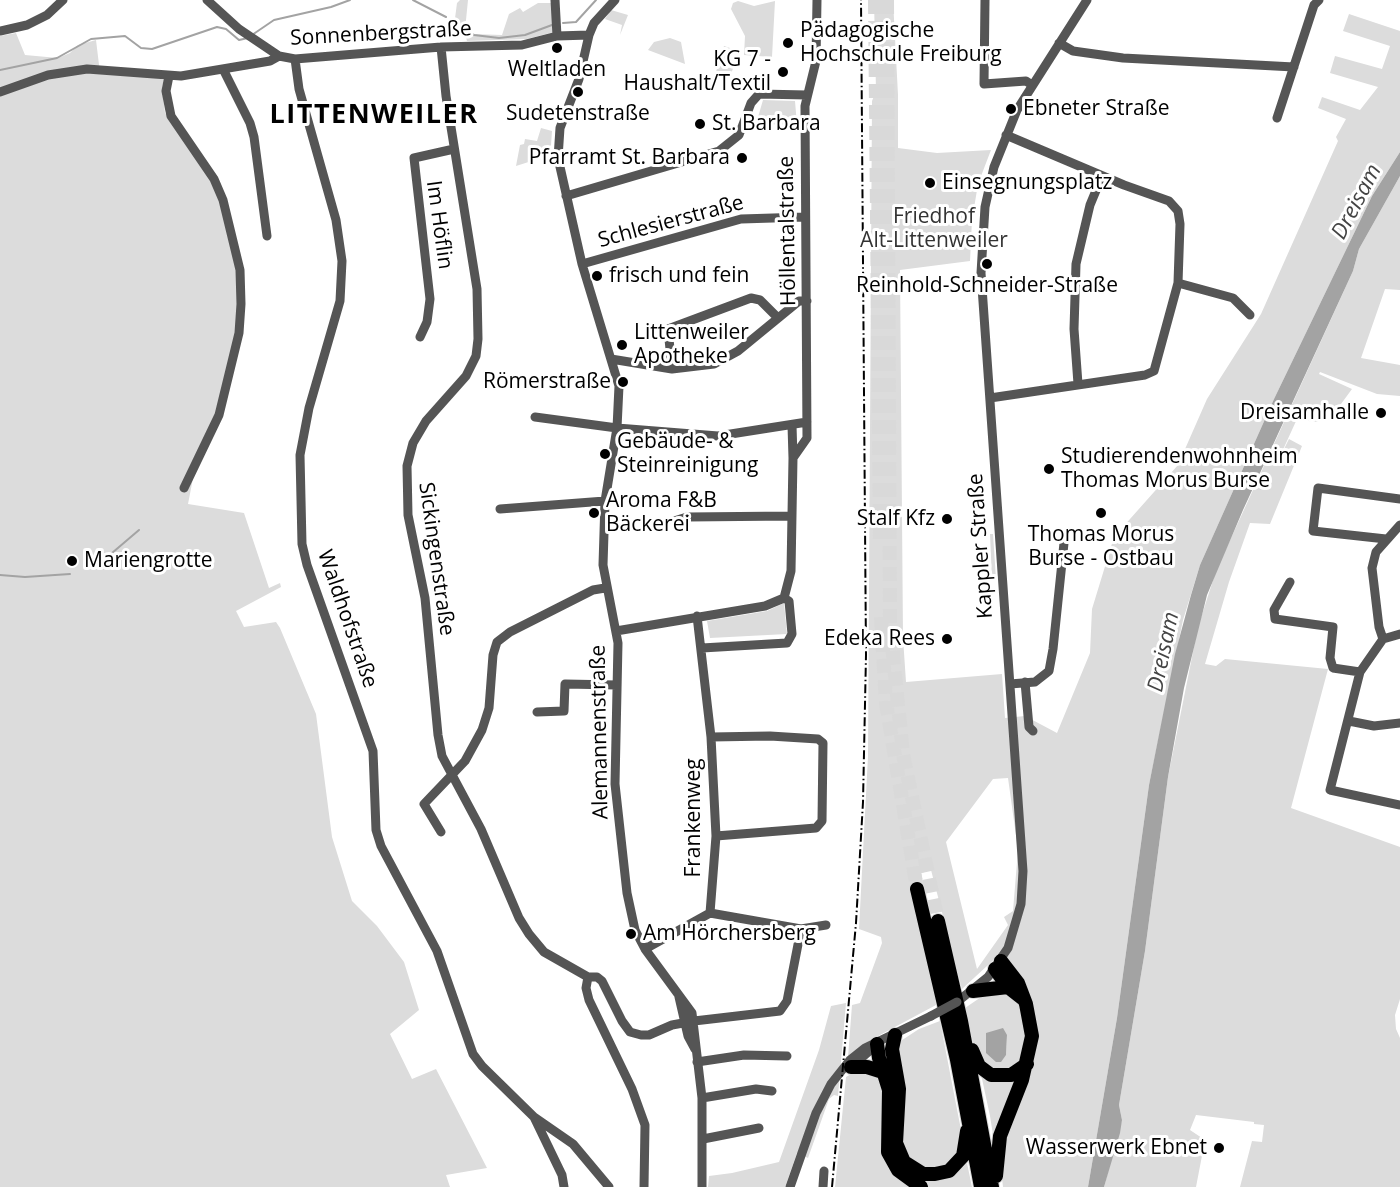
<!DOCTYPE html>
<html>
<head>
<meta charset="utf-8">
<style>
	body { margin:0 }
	canvas { display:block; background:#fff }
</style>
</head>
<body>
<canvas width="1400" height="1187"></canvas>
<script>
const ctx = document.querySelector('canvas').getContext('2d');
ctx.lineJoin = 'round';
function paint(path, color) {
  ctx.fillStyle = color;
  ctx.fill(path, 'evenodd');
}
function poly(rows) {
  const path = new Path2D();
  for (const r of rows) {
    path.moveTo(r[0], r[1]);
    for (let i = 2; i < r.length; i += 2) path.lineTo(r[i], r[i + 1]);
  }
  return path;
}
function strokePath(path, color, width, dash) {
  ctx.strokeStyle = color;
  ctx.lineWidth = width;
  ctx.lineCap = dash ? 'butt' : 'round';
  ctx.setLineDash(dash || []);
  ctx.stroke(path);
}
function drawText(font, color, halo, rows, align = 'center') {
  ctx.font = font + ' "Open Sans",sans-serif';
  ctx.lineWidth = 6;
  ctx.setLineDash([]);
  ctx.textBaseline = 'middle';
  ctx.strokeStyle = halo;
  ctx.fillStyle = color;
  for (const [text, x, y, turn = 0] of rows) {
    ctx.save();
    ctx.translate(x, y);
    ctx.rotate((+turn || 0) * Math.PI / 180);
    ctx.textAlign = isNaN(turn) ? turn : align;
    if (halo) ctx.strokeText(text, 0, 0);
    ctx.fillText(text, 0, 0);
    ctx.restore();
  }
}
paint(poly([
	[460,0,468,0,465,30,472,34,502,35,509,14,520,8,523,12,538,3,551,3,554,32,527,39,467,41,465,34,455,31,454,26,457,3],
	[874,0,893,0,898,95,898,148,937,153,991,150,978,184,972,220,970,261,900,270,903,638,906,682,1002,674,1005,718,1025,716,1057,733,1090,653,1092,609,1114,537,1178,465,1207,399,1261,314,1338,141,1336,137,1346,119,1318,108,1322,97,1360,110,1378,87,1330,73,1335,56,1382,69,1390,46,1343,31,1349,14,1400,31,1400,152,1372,196,1274,399,1200,565,1183,620,1149,785,1117,1018,1088,1187,1003,1187,1000,1161,1005,1133,1034,1060,1038,1044,1036,1015,1031,997,1000,954,962,989,931,870,921,873,924,887,912,890,931,966,936,1005,880,1035,848,1057,852,1005,860,1003,882,943,881,937,859,929,868,756,872,101,876,91],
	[1008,778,1018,850,1013,911,1004,917,1008,925,977,969,946,842,993,779],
	[738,1,754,6,775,1,772,57,744,55,745,36,731,9,733,3],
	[611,10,628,15,620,35,622,25,605,19],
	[16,33,25,55,58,58,70,53,78,45,96,40,100,73,147,75,164,80,162,88,165,113,196,154,220,197,237,266,238,289,235,341,216,417,194,473,188,504,244,513,269,588,280,583,281,587,236,611,244,627,276,622,280,628,316,714,332,837,352,901,377,926,404,962,419,1010,390,1034,412,1079,436,1069,487,1168,446,1175,450,1187,0,1187,0,36],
	[670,38,681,42,685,64,648,50,654,42],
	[724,46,739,51,730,77,716,72],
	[763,100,795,101,797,125,756,124],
	[541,128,552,131,550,160,538,159,516,166,520,145,524,144,525,139,537,141],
	[1400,176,1400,290,1385,289,1361,358,1400,365,1400,396,1377,394,1320,372,1319,374,1352,389,1330,419,1315,422,1297,419,1276,465,1289,439,1302,446,1270,524,1250,523,1229,582,1205,664,1216,666,1225,659,1328,669,1291,808,1400,847,1400,999,1395,1015,1396,1029,1400,1038,1400,1187,1240,1187,1252,1141,1262,1142,1264,1125,1254,1124,1254,1122,1196,1115,1190,1130,1205,1140,1196,1187,1104,1187,1122,1120,1119,1105,1145,951,1168,777,1198,627,1216,571,1353,271,1359,249],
	[990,534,993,534,996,579,992,580],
	[784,603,787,634,710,638,707,621,767,611],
	[1006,992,1021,1004,1027,1027,1020,1064,995,1073,976,1055,965,1008,987,993],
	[1007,1035,1006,1055,986,1046,987,1041],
	[846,1003,838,1096,834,1095,829,1099,808,1158,797,1153,785,1187,708,1187,709,1176,732,1173,779,1162,819,1050,831,1006],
	[940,1021,962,1135,960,1151,949,1164,931,1171,913,1164,903,1150,896,1044,919,1029],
	[883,1053,893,1079,892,1145,896,1159,910,1172,928,1179,949,1176,967,1163,972,1187,927,1187,908,1174,895,1160,889,1141,892,1084,881,1054],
	[856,1071,879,1074,916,1187,835,1187,846,1077],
	[981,1074,1018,1079,994,1141,990,1116]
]), '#dcdcdc');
paint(poly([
	[1400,152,1400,176,1359,249,1353,271,1243,510,1207,595,1184,688,1168,777,1145,951,1119,1105,1122,1120,1120,1133,1104,1187,1088,1187,1117,1018,1149,785,1175,654,1191,595,1200,565,1274,399,1372,196],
	[1003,1028,1007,1035,1006,1055,1001,1062,996,1062,986,1053,986,1033]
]), '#a3a3a3');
strokePath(poly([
	[413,0,446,17],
	[563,23,576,22,596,0],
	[455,25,474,35,499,38,525,35,552,25],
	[252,35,274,20,331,7,350,0],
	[0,70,57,58,91,39,125,36,141,48,152,49,217,27,226,29,239,40,248,38],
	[112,553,139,530],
	[87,566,105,558],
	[0,575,25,577,70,574]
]), '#a3a3a3', 2);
strokePath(poly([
	[875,0,880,541],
	[887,0,890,625,903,754,938,921],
	[881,617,886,703,917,889]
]), '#d9d9d9', 14, [14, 7]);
const highway = poly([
	[917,889,957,1060,981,1187],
	[938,921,961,1021,992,1187],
	[995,969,1008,987,1022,998],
	[973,991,1008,987],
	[895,1035,892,1049,899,1089,896,1143,904,1162,923,1174,935,1174,949,1171,963,1156,967,1131],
	[877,1044,879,1058,889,1090,888,1152,898,1170,921,1187],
	[972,1050,979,1066,991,1075,1011,1075,1027,1064],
	[851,1067,867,1067,886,1073],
	[996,1176,1000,1136,1022,1080,1032,1036,1026,1004,1018,983,1001,961]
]);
strokePath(highway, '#dbdbdb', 16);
strokePath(poly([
	[207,0,239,29,279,56],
	[555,0,557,36],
	[615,0,594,23,589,35,579,79,560,128,558,158,582,264,619,386,617,428,605,501,603,565,618,643,615,784,627,893,635,930,645,949,692,1013,702,1098,702,1187],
	[985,0,984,84,1026,81,1032,85],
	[0,31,27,25,47,15,63,0],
	[1059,43,1073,51,1123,58,1294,67],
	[441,47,446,96,477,289,478,339,476,356,466,376,426,421,413,443,407,466,408,515,425,598,438,735,442,756,481,829,519,918,529,934,544,952,588,977],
	[295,59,299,89,336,220,342,261,340,301,309,408,300,455,302,544,307,565,373,751,376,830,381,846,437,951,473,1054,482,1066,534,1117,573,1144,609,1187],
	[223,69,250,123,254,137,267,236],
	[169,76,166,91,171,116,214,179,223,200,240,270,241,304,239,333,219,415,184,488],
	[0,92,48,75,87,69,181,76,270,61,279,56,295,59,441,47,522,45,557,36,589,35],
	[1277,118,1314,5,1319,0],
	[566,196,719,151,739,135,751,103,759,94,807,95],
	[582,264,741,219,805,217],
	[1178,283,1233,298,1250,315],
	[420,337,427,322,430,299,414,158,454,149],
	[611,359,672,369,714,364,738,351,799,301,807,301],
	[672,369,668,329,751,298,760,300,778,318],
	[1078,384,1074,329,1076,264,1090,205,1102,176],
	[990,398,1145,375,1154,371,1178,283,1180,224,1178,211,1169,201,1124,185,1006,135],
	[535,417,617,428,718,436,807,422],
	[792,425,793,458],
	[500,509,605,501],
	[674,521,687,517,792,516],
	[1386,539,1313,531,1318,488,1400,499],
	[1290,582,1274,610,1275,619,1333,627,1330,658,1333,668,1360,672],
	[697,616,711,737,716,836,710,913],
	[616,631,765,606,784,598,791,571,793,458,807,438,805,106,816,61,817,0],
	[1400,634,1383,639,1360,672,1330,790,1400,805],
	[1383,639,1379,627,1372,568,1376,552,1400,525],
	[702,648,787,643,792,634,789,601,784,598],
	[1025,682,1029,727,1033,731],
	[1010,684,1035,682,1049,671,1053,649,1064,543],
	[537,712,564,711,565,684,617,685],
	[1349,721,1374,726,1400,723],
	[711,737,770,736,818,739,823,743,822,821,816,828,716,836],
	[441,832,424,804,465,761,482,730,489,708,493,655,497,642,510,632,593,590,605,588],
	[801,929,826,925],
	[645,949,710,913],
	[588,977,597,977,602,981,622,1021,630,1032,641,1035,649,1035,672,1025,694,1021,780,1011,787,1001,801,929,710,913],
	[588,977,586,988,589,1000,632,1089,645,1125,644,1187],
	[679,997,688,1036,695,1049],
	[957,1002,988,977,1008,948,1021,904,1023,871,981,273,985,207,994,167,1017,110,1087,0],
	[697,1062,744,1055,787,1056],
	[852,1066,875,1046],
	[702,1098,756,1089,772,1091],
	[534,1117,562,1175,564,1187],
	[703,1139,759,1128],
	[790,1187,816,1113,831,1084,850,1060,865,1048,931,1016],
	[823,1187,824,1171]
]), '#555', 9);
strokePath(highway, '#000', 14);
strokePath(poly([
	[832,1187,856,923,863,802,866,655,861,0]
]), '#000', 2, [9, 3, 1.5, 3]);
strokePath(poly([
	[931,1016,957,1002]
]), '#555', 9);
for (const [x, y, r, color] of [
	[788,43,6,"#000"],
	[557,48,6,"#000"],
	[783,72,6,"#000"],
	[578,92,6,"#000"],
	[1011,109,6,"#000"],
	[700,124,6,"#000"],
	[742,158,6,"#000"],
	[930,183,6,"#000"],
	[987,264,6,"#000"],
	[597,276,6,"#000"],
	[622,345,6,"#000"],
	[623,382,6,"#000"],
	[1381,413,6,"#000"],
	[605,454,6,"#000"],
	[1049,469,6,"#000"],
	[594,513,6,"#000"],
	[1101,513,6,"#000"],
	[947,519,6,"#000"],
	[72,561,6,"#000"],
	[947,639,6,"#000"],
	[631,934,6,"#000"],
	[1219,1148,6,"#000"]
]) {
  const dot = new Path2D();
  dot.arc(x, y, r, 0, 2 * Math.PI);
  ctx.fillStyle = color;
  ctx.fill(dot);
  strokePath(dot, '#fff', 2);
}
drawText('21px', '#000', '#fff', [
	["Pädagogische",800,31],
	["Hochschule Freiburg",800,55],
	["KG 7 -",771,60,"right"],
	["Haushalt/Textil",771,84,"right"],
	["Weltladen",557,70,"center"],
	["Ebneter Straße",1023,109],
	["Sudetenstraße",578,114,"center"],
	["St. Barbara",712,124],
	["Pfarramt St. Barbara",730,158,"right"],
	["Einsegnungsplatz",942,183],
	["frisch und fein",609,276],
	["Reinhold-Schneider-Straße",987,286,"center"],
	["Littenweiler",634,333],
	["Apotheke",634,357],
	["Römerstraße",611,382,"right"],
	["Dreisamhalle",1369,413,"right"],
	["Gebäude- &",617,442],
	["Steinreinigung",617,466],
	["Studierendenwohnheim",1061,457],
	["Thomas Morus Burse",1061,481],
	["Aroma F&B",606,501],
	["Bäckerei",606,525],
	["Stalf Kfz",935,519,"right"],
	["Thomas Morus",1101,535,"center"],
	["Burse - Ostbau",1101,559,"center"],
	["Mariengrotte",84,561],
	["Edeka Rees",935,639,"right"],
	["Am Hörchersberg",643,934],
	["Wasserwerk Ebnet",1207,1148,"right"]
], 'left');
drawText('21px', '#000', '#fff', [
	["Sonnenbergstraße",381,34,-3],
	["Schlesierstraße",671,222,-15],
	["Im Höflin",439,225,82],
	["Höllentalstraße",788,231,-91],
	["Kappler Straße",981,546,-94],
	["Sickingenstraße",436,559,82],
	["Waldhofstraße",347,619,71],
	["Alemannenstraße",600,732,-91],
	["Frankenweg",694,818,-90]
]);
drawText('21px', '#333', '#fff', [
	["Friedhof",934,217],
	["Alt-Littenweiler",934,241]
]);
drawText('italic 22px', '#444', '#fff', [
	["Dreisam",1357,202,-62],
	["Dreisam",1164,652,-78]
]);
ctx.letterSpacing = '1.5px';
drawText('bold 27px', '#000', '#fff', [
	["LITTENWEILER",374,115]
]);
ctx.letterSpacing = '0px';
</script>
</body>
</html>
